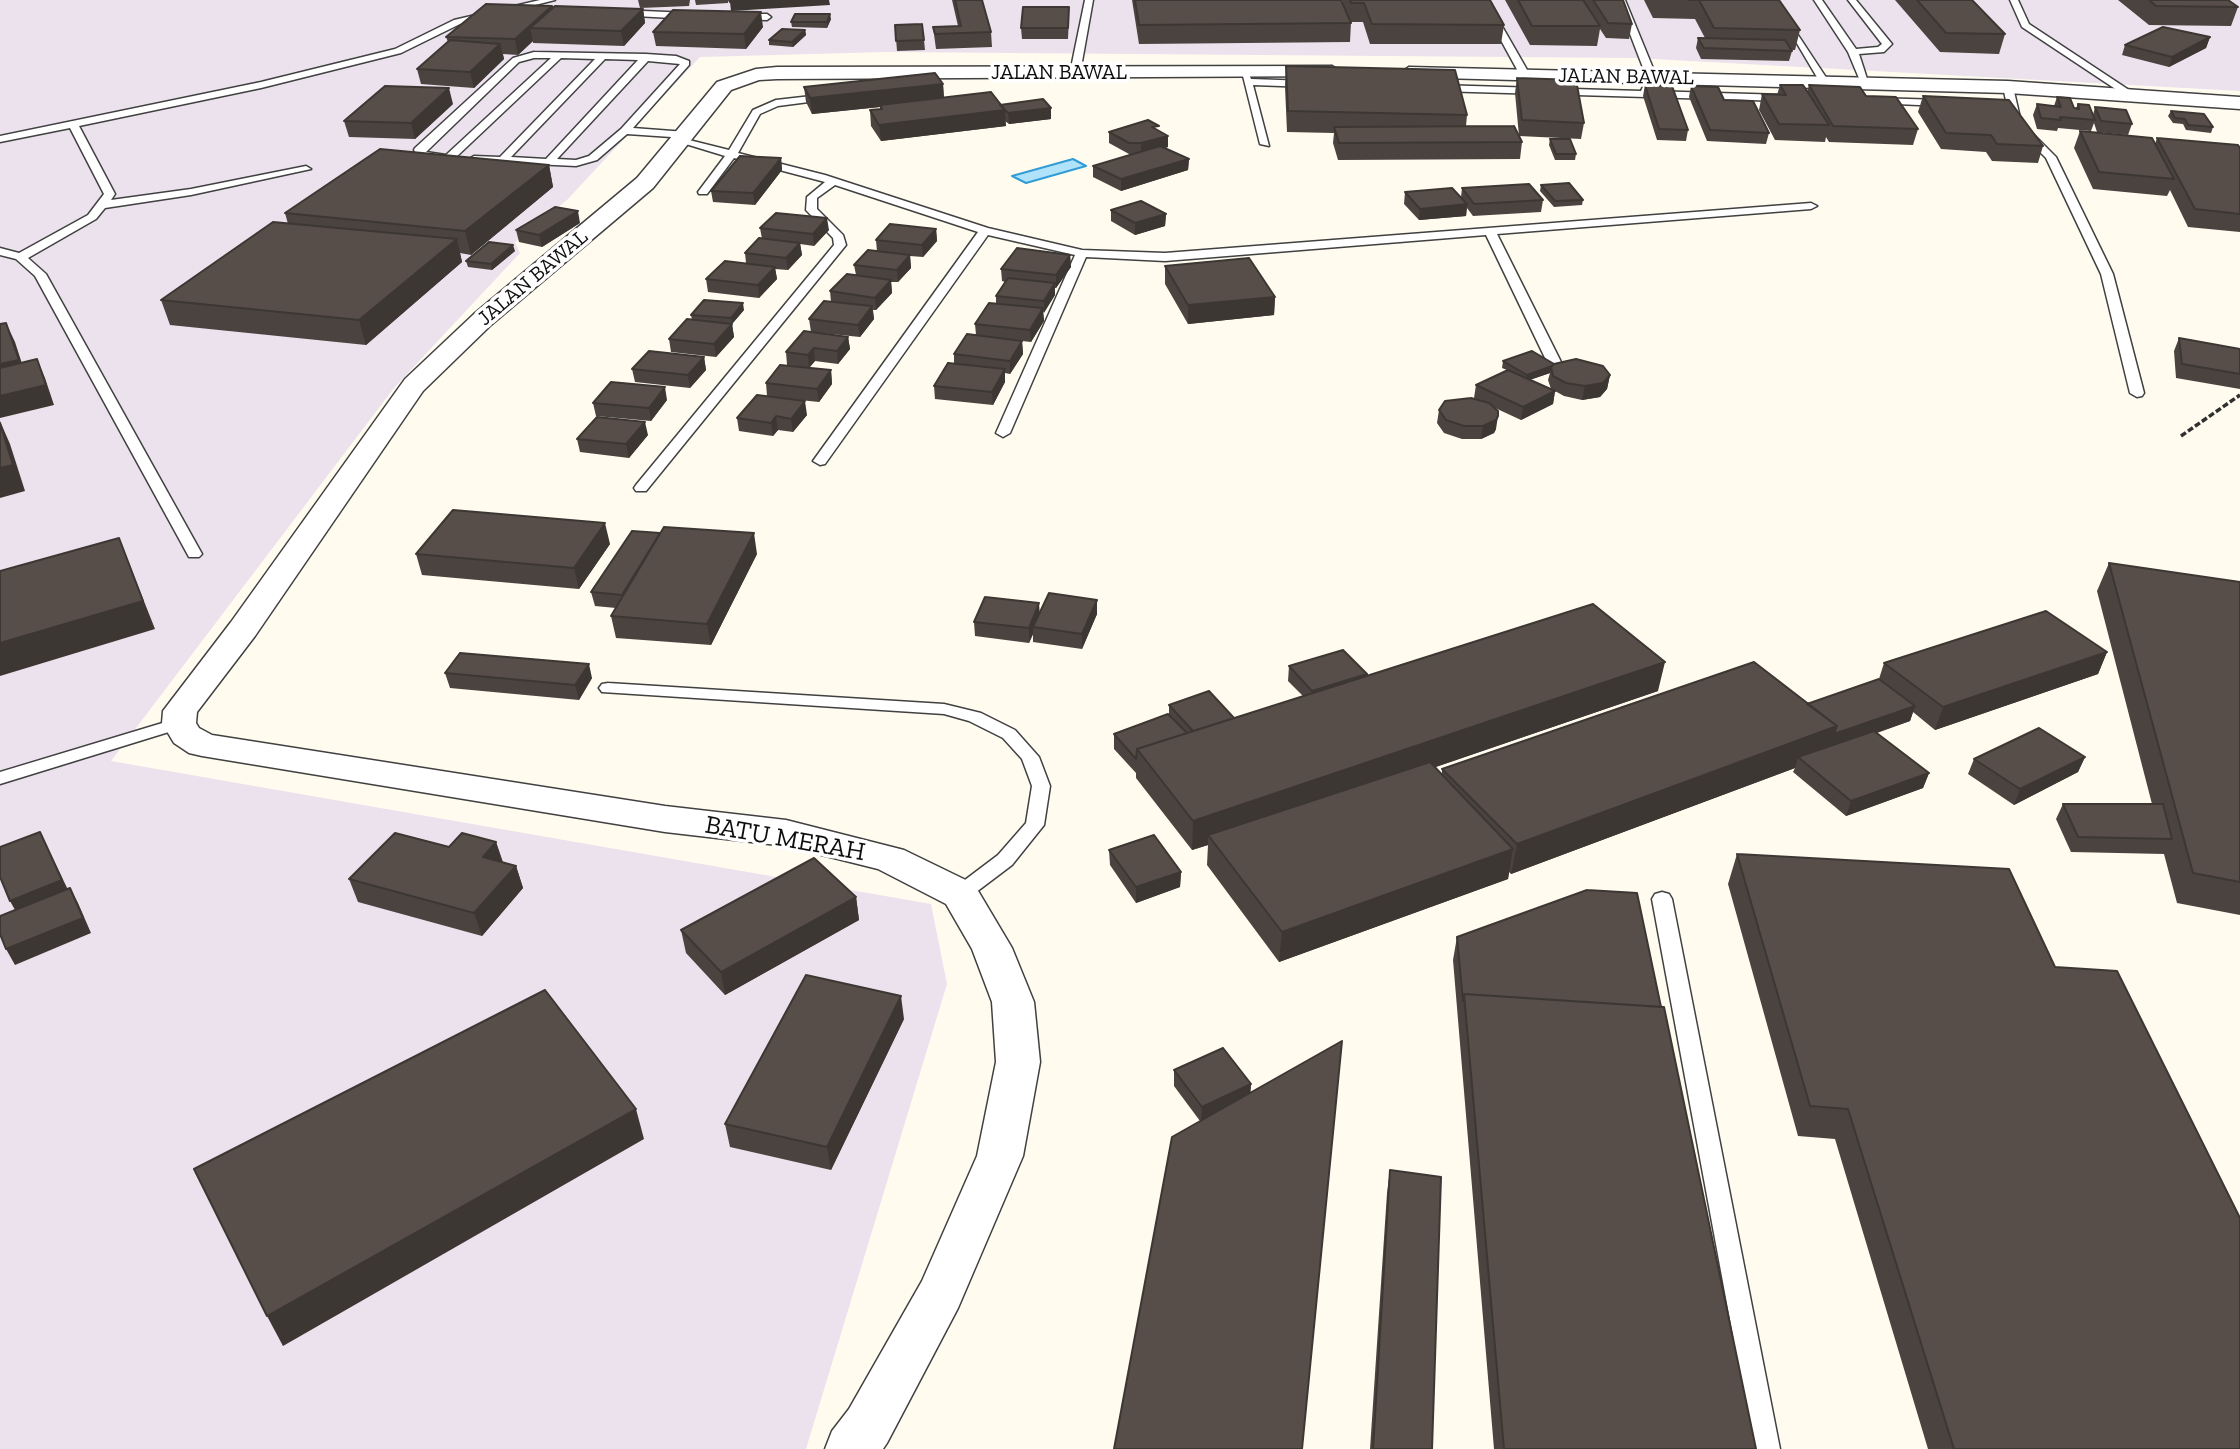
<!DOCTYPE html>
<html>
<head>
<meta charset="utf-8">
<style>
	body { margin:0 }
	canvas { display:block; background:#fffbef }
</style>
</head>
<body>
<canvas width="2240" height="1449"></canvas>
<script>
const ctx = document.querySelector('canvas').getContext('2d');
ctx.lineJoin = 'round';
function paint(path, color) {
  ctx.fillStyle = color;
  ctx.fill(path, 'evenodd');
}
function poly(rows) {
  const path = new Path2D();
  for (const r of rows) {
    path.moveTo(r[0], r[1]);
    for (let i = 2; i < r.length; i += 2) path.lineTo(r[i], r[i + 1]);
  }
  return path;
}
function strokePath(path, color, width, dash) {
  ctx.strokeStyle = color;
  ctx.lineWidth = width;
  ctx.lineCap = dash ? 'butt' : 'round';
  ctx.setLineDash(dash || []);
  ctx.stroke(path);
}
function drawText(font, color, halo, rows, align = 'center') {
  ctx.font = font + ' "Zilla Slab",serif';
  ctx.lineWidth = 7;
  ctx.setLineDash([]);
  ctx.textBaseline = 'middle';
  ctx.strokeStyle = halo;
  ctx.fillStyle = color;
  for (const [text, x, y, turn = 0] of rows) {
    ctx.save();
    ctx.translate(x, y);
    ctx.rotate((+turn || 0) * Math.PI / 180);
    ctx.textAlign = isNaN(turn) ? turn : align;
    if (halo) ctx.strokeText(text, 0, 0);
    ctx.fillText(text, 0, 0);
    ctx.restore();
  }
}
paint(poly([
	[0,0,2240,0,2240,91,1636,58,887,52,700,57,567,200,515,242,520,253,394,388,111,761,931,904,947,984,806,1449,0,1449]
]), '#ebe2ed');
const water = poly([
	[1073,159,1086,166,1026,183,1012,176,1073,159]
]);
paint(water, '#b0e2fa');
strokePath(water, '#329cd6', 2);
const lane = poly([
	[540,0,555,0,460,24,401,53,261,88,79,126,115,194,111,200,191,189,306,166,311,169,191,195,105,208,96,219,28,258,46,274,202,554,199,557,189,557,35,276,16,259,0,255,0,248,19,253,88,215,104,194,70,128,0,142,0,136,261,82,395,49,454,20,540,0],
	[1085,0,1093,0,1080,73,1075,76,1070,73,1085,0],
	[1479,0,1487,0,1530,75,1528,77,1520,75,1479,0],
	[1617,0,1625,0,1657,78,1650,91,1784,95,1789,98,1784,101,1438,91,1433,88,1438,85,1641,91,1647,78,1617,0],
	[1814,0,1822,0,1856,49,1878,47,1882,44,1848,0,1856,0,1892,44,1884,52,1859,54,1869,85,1861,83,1848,52,1814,0],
	[2010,0,2018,0,2029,24,2135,94,2135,98,2129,98,2022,27,2010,0],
	[620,10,690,13,694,16,690,19,617,15,620,10],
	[739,14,767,14,771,17,767,20,736,19,736,15,739,14],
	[1792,35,1798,35,1829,82,1827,84,1821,84,1792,35],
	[534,52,646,54,676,56,689,61,689,65,633,128,686,132,691,135,686,138,627,134,597,160,576,166,470,161,469,159,474,156,500,157,595,59,561,58,454,159,418,157,414,150,415,148,513,58,534,52],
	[534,58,551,58,446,155,426,152,519,62,534,58],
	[605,59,638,60,546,159,511,157,605,59],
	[648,61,680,64,621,129,589,156,576,160,557,159,648,61],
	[1242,72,1248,72,1251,79,1309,81,1314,84,1309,87,1253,85,1269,146,1260,144,1242,72],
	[2008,84,2013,87,2021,122,2056,157,2113,274,2144,393,2142,396,2137,397,2130,393,2101,274,2046,158,2011,123,2003,87,2008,84],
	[829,94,834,97,832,99,778,106,760,114,738,153,825,175,988,228,1082,250,1165,253,1811,203,1817,206,1811,209,1497,234,1561,362,1554,366,1547,362,1486,235,1165,261,1086,257,1010,433,1003,437,996,433,1075,255,988,235,825,464,820,465,813,461,978,232,835,185,817,198,817,209,843,235,846,245,646,491,636,491,634,488,636,485,834,245,833,238,806,210,807,197,825,182,734,158,707,194,699,194,698,192,725,156,676,141,681,138,729,150,753,110,776,100,829,94],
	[1875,98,1942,100,1947,103,1942,106,1872,103,1870,101,1875,98],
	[608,683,944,704,981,713,1015,730,1039,757,1050,786,1044,825,1012,865,967,899,953,899,950,894,953,889,998,855,1026,823,1032,786,1022,759,1003,738,969,721,944,714,602,692,599,688,602,684,608,683],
	[179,718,188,723,185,727,0,784,0,772,179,718],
	[1662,892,1669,894,1672,899,1780,1449,1754,1449,1652,899,1655,894,1662,892]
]);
const street = poly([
	[1332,66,1341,72,1339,76,777,79,759,80,731,90,653,188,492,324,423,391,255,636,197,712,196,723,199,728,212,735,665,806,786,820,904,850,974,884,1012,948,1034,1002,1040,1062,1023,1156,958,1308,887,1443,883,1449,825,1449,832,1431,849,1409,922,1281,977,1156,996,1062,992,1002,972,949,946,904,878,869,786,846,665,832,202,756,189,753,174,743,162,723,163,711,231,622,405,379,474,314,637,178,717,82,756,69,777,67,1332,66],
	[1409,67,2008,81,2240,97,2240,109,2008,93,1402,77,1400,73,1409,67]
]);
strokePath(lane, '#414141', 3);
strokePath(street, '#414141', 3);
strokePath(poly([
	[2181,436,2240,395]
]), '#303030', 3.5, [6, 2.5]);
paint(lane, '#fff');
paint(street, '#fff');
paint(poly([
	[638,0,690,0,689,6,640,8],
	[695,0,728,0,728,3,696,5],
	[952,0,982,0,991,32,992,47,936,49,933,27,958,26],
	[1132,0,1341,0,1344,8,1342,0,1490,0,1504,25,1501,44,1370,44,1363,22,1351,22,1350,42,1139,44],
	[1505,0,1623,0,1632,24,1629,39,1606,38,1600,29,1597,46,1530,45],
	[1644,0,1779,0,1800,30,1795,50,1791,50,1792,51,1789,61,1701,59,1696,48,1698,38,1705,38,1695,19,1653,18],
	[1895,0,1972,0,2005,34,1999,54,1940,52],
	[2118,0,2228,0,2238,7,2231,26,2149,25],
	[552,6,552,9,643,9,645,23,624,46,533,43,533,41,518,55,503,54,504,59,474,88,421,84,417,69,448,42,446,37],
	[1069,17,1068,39,1022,39,1021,28],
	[831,19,827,28,792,27,791,22],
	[895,25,924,40,925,50,897,51],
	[763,27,746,49,656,46,653,32],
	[805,30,806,35,793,47,769,45,769,40],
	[2210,37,2206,48,2169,67,2122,55,2125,45],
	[1286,66,1467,115,1466,126,1522,142,1520,159,1338,160,1333,143,1334,133,1287,132,1285,87],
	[1517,78,1584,123,1581,139,1519,136,1515,93],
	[943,84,944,98,1000,105,1051,119,1009,124,1005,121,1006,126,881,141,871,126,870,110,880,109,880,107,812,114,806,102,804,87],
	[1645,85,1688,130,1686,141,1657,140,1643,96],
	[1780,85,1807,92,1809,85,1866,96,1918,129,1913,145,1829,142,1826,137,1825,142,1775,140,1759,110,1762,94,1777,95],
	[1691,86,1724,100,1769,133,1766,144,1707,141,1689,97],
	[1923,96,2043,146,2038,163,1992,161,1986,152,1941,149,1918,112],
	[2057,97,2074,108,2076,108,2078,104,2093,115,2095,107,2132,124,2128,135,2097,132,2094,123,2091,131,2058,128,2057,131,2037,129,2033,115,2037,104,2054,106],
	[453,104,415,139,349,137,344,121],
	[2171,111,2213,127,2211,133,2186,130,2183,124,2173,123,2168,116],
	[1159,131,1168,147,1165,148,1189,159,1188,170,1121,191,1093,177,1093,166,1132,154,1129,154,1109,143,1109,132],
	[2080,131,2155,144,2157,138,2240,148,2240,232,2188,227,2170,190,2167,196,2093,189,2074,148],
	[1550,139,1576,154,1575,160,1555,160,1549,145],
	[781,158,782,170,755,205,713,202,711,191],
	[549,165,553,187,471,255,460,253,462,262,366,345,170,325,161,300,288,224,285,213],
	[1541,185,1583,200,1582,205,1554,207,1540,191],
	[1462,188,1543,200,1541,212,1473,216,1467,208,1466,216,1419,220,1404,204,1405,192,1461,197],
	[1111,210,1166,214,1165,226,1135,235,1111,221],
	[580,223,542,247,519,242,516,230],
	[760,228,829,230,814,246,800,244,802,255,788,270,775,269,777,279,759,298,708,292,706,279,746,263,745,253,762,239],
	[936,229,937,241,923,257,910,256,911,268,898,282,891,282,892,293,876,310,873,310,874,319,860,337,811,332,809,319,831,302,830,291,856,275,854,265,877,252,876,240],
	[515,251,492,270,468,267,466,261],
	[1070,255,1071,267,1056,288,1055,288,1055,295,1043,313,1044,321,1031,342,1022,341,1023,354,1010,374,1005,373,1005,382,993,405,935,399,934,386,954,364,954,354,976,335,975,324,996,303,996,296,1005,282,1002,281,1001,269],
	[1165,266,1275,297,1274,315,1188,324,1165,284],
	[744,310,732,324,734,337,716,357,671,352,669,339,692,320,691,315],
	[848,337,850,349,838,364,815,361,809,368,787,365,786,352],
	[2179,338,2240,374,2240,389,2176,378,2174,351],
	[704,357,706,370,690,388,635,382,632,369],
	[1503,361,1554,364,1610,375,1607,389,1600,397,1582,400,1564,396,1555,391,1553,404,1521,420,1493,407,1496,429,1494,433,1481,439,1462,439,1444,433,1437,423,1439,410,1478,400,1474,398,1476,385,1507,370,1502,368],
	[1550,373,1548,380,1551,389,1530,380],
	[831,370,832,384,819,402,771,397,807,415,793,432,778,430,773,436,739,431,737,418,767,396,766,383],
	[667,400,651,421,596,416,593,403],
	[648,435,629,458,580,452,577,439],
	[610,544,579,589,422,575,416,554],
	[757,554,711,645,616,638,611,616,616,608,595,606,591,592],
	[2109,563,2240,582,2240,915,2177,903,2164,854,2071,852,2056,819,2063,804,2152,804,2097,591],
	[1097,600,1097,614,1082,649,1033,642,1033,634,1029,643,975,636,974,622,1039,603,1039,613],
	[2107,652,2098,674,1935,730,1913,712,1910,721,1877,733,1929,773,1923,788,1846,816,1793,772,1795,768,1511,874,1509,872,1508,879,1279,962,1207,865,1208,845,1192,850,1136,778,1136,773,1114,749,1114,734,1169,715,1169,705,1234,718,1303,696,1288,681,1289,666,1367,674,1367,676,1658,691,1435,767,1442,774,1442,769,1807,704,1879,679,1884,663],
	[445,673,592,678,579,700,450,688],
	[2085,757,2078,772,2014,805,1968,774,1974,759],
	[496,842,503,862,516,866,523,888,482,936,358,902,349,879,449,847],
	[1109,850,1181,872,1180,887,1136,903,1110,865],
	[1737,854,2055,967,2240,1449,1928,1449,1835,1139,1798,1136,1728,884],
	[856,897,859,920,725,995,686,953,681,930],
	[1457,937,1756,1449,1494,1449,1453,960],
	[904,1019,831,1170,730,1147,725,1124],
	[1174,1070,1251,1084,1250,1093,1200,1121,1174,1086],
	[1390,1170,1432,1449,1370,1449,1387,1193]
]), '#4b433f');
paint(poly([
	[756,0,829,0,830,5,731,11,730,2],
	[552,6,555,21,530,28,533,41,518,55,515,39],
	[643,9,645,23,624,46,621,31],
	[761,12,763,27,746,49,744,34],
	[830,14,831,19,827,28,827,22],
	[805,30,806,35,793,47,792,42],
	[2210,37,2206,48,2169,67,2172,57],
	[500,44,504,59,474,88,470,72],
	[943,84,944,100,880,105,880,107,812,114,810,98],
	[449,88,453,104,415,139,411,123],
	[1051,108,1051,119,1009,124,1008,113],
	[1005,110,1006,126,881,141,879,125],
	[1168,136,1168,147,1141,154,1141,143],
	[781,158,782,170,755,205,753,193],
	[1189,159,1188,170,1121,191,1121,179],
	[549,165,553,187,471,255,465,231],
	[1467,204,1466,216,1419,220,1420,209],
	[578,211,580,223,542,247,539,235],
	[1166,214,1165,226,1135,235,1135,223],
	[827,218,829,230,814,246,813,234],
	[936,229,937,241,923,257,922,245],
	[457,239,462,262,366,345,359,320],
	[800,243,802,255,788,270,786,258],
	[513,245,515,251,492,270,491,264],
	[910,255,911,268,898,282,897,270],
	[1070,255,1071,267,1056,288,1056,275],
	[775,267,777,279,759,298,758,285],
	[891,280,892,293,876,310,875,298],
	[1055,283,1055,295,1044,313,1044,301],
	[1275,297,1274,315,1188,324,1188,305],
	[743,303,744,310,732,324,734,337,716,357,714,344,732,324,731,318],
	[872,306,874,319,860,337,858,325],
	[1043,308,1044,321,1031,342,1030,330],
	[6,323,15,342,27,379,0,386,0,364],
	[848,337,850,349,838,364,837,351],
	[1022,341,1023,354,1010,374,1010,361],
	[814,348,815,361,809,368,808,355],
	[704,357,706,370,690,388,688,375],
	[37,359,45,378,54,405,0,418,0,396],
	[1556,365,1551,367,1550,373,1526,381,1527,375],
	[1005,369,1005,382,993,405,992,392],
	[831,370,832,384,819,402,817,389],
	[1610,375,1607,389,1600,397,1582,400,1585,386],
	[665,387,667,400,651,421,649,408],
	[1555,391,1553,404,1521,420,1523,407],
	[805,401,807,415,793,432,791,419],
	[776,416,778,430,773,436,771,423],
	[1498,416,1496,429,1494,433,1481,439,1483,426],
	[0,421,10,444,25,491,0,498],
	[645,422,648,435,629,458,626,444],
	[605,523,610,544,579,589,574,568],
	[754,533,757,554,711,645,707,624],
	[119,538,155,629,0,676,0,643],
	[1097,600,1097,614,1082,649,1082,634],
	[1039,603,1040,617,1033,627,1033,634,1029,643,1029,628],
	[2107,652,2098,674,1935,730,1943,707],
	[1665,662,1658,691,1214,843,1208,835,1208,845,1192,850,1193,821],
	[589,664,592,678,579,700,575,685],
	[1367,674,1365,689,1311,706,1312,691],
	[1915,706,1910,721,1829,749,1798,757,1795,768,1511,874,1517,844,1837,726],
	[2085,757,2078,772,2014,805,2020,789],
	[1929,773,1923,788,1846,816,1851,801],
	[40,832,71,896,19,917,10,901],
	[496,842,503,864,483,857],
	[1513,849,1508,879,1279,962,1282,932],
	[516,866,523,888,482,936,474,913],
	[1181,872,1180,887,1136,903,1136,887],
	[70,888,78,903,91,933,15,965,6,949],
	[856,897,859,920,725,995,721,972],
	[901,996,904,1019,831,1170,827,1147],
	[1251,1084,1250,1100,1201,1123,1202,1107],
	[636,1109,644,1139,283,1346,267,1316]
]), '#3d3733');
const building = poly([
	[729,0,756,0,730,2,729,0],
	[955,0,982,0,991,32,935,34,933,27,961,26,955,0],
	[1135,0,1341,0,1351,23,1139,25,1135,0],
	[1350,0,1490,0,1504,25,1372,24,1364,3,1351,3,1350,0],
	[1518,0,1583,0,1600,26,1532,26,1518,0],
	[1593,0,1623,0,1632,24,1608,23,1593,0],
	[1688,0,1779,0,1800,30,1714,28,1699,0,1688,0],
	[1917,0,1972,0,2005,34,1946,33,1917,0],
	[2149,0,2228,0,2238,7,2156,6,2149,0],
	[486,4,552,6,515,39,446,37,486,4],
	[555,6,643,9,621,31,530,28,555,6],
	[1023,7,1069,7,1068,28,1021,28,1023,7],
	[673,10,761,12,744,34,653,32,673,10],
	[795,14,830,14,827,22,791,22,795,14],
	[922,24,924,40,896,41,895,25,922,24],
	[2163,27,2210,37,2172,57,2125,45,2163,27],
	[782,29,805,30,792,42,769,40,782,29],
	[1698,38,1785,40,1792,51,1704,48,1698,38],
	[450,40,500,44,470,72,417,69,450,40],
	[1286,66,1455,70,1467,115,1288,111,1286,66],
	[935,73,943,84,810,98,804,87,935,73],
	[1517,78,1576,80,1584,123,1522,120,1517,78],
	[1645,85,1672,86,1688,130,1659,129,1645,85],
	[1780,85,1803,85,1829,125,1779,124,1762,94,1786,95,1780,85],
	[1809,85,1860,87,1866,96,1896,97,1918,129,1833,126,1809,85],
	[385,86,449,88,411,123,344,121,385,86],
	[1691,86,1718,87,1724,100,1753,101,1769,133,1710,130,1691,86],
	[991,92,1005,110,879,125,870,110,882,109,880,105,991,92],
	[1923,96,2009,100,2043,146,1997,144,1991,135,1946,133,1923,96],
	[2057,97,2070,98,2074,108,2079,109,2078,104,2089,105,2095,120,2060,117,2061,120,2041,118,2037,104,2061,107,2057,97],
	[1043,99,1051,108,1008,113,1000,105,1043,99],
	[2095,107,2126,110,2132,124,2101,121,2095,107],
	[2171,111,2204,114,2213,127,2188,125,2185,119,2175,118,2171,111],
	[1148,120,1159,126,1152,127,1168,136,1141,143,1129,143,1109,132,1148,120],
	[1514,126,1522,142,1339,143,1334,127,1514,126],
	[2080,131,2152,138,2174,179,2099,172,2080,131],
	[2157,138,2238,145,2240,148,2240,214,2195,209,2157,138],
	[1550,139,1570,139,1576,154,1556,154,1550,139],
	[1160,146,1189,159,1121,179,1093,166,1160,146],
	[380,149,549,165,465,231,285,213,380,149],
	[740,156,781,158,753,193,711,191,740,156],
	[1569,183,1583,200,1555,201,1541,185,1569,183],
	[1529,184,1543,200,1474,204,1462,188,1529,184],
	[1452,188,1467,204,1420,209,1405,192,1452,188],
	[1141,201,1166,214,1135,223,1111,210,1141,201],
	[555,207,578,211,539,235,516,230,555,207],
	[776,213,827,218,813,234,760,228,776,213],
	[273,222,457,239,359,320,161,300,273,222],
	[890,224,936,229,922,245,876,240,890,224],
	[759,238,800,243,786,258,745,253,759,238],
	[489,242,513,245,491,264,466,261,489,242],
	[1017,248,1070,255,1056,275,1001,269,1017,248],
	[868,250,910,255,897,270,854,265,868,250],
	[1249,258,1275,297,1188,305,1165,266,1249,258],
	[725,261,775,267,758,285,706,279,725,261],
	[847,274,891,280,875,298,830,291,847,274],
	[1008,278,1055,283,1044,301,996,296,1008,278],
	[704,300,743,303,731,318,691,315,704,300],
	[824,301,872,306,858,325,809,319,824,301],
	[989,303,1043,308,1030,330,975,324,989,303],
	[687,319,732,324,714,344,669,339,687,319],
	[6,323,19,360,0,364,0,324,6,323],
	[804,331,848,337,837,351,814,348,808,355,786,352,804,331],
	[967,334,1022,341,1010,361,954,354,967,334],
	[2179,338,2240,349,2240,374,2182,364,2179,338],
	[649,351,704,357,688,375,632,369,649,351],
	[1532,351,1554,364,1552,366,1527,375,1503,361,1532,351],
	[37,359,46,385,0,396,0,368,37,359],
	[1576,359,1603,366,1610,375,1603,383,1585,386,1566,383,1553,376,1551,367,1554,364,1576,359],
	[948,363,1005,369,992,392,934,386,948,363],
	[780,365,831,370,817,389,766,383,780,365],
	[1508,370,1555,391,1523,407,1476,385,1508,370],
	[611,382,665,387,649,408,593,403,611,382],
	[757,395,805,401,791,419,776,416,771,423,737,418,757,395],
	[1471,398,1489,403,1498,411,1498,416,1496,420,1483,426,1464,426,1446,420,1439,410,1445,401,1471,398],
	[597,417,645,422,626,444,577,439,597,417],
	[0,423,13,465,0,468,0,423],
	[453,510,605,523,574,568,416,554,453,510],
	[664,527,754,533,707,624,611,616,664,527],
	[632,531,660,533,622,595,591,592,632,531],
	[119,538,143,601,0,643,0,571,119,538],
	[2109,563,2240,582,2240,882,2193,873,2109,563],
	[1049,593,1097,600,1082,634,1033,627,1049,593],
	[985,597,1039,603,1029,628,974,622,985,597],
	[1593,604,1665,662,1193,821,1137,749,1593,604],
	[2046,611,2107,652,1943,707,1884,663,2046,611],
	[1343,650,1367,674,1312,691,1289,666,1343,650],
	[460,653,589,664,575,685,445,673,460,653],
	[1754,662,1837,726,1517,844,1442,769,1754,662],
	[1879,679,1915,706,1834,734,1837,726,1807,704,1879,679],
	[1209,691,1234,718,1193,731,1169,705,1209,691],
	[1168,714,1187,733,1137,749,1136,759,1114,734,1168,714],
	[2039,728,2085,757,2020,789,1974,759,2039,728],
	[1874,731,1929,773,1851,801,1798,757,1874,731],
	[1430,762,1513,849,1282,932,1208,835,1430,762],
	[2063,804,2163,804,2172,839,2078,837,2063,804],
	[40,832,62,880,10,901,0,877,0,847,40,832],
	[395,833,449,847,462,833,496,842,483,857,516,866,474,913,349,879,395,833],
	[1154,835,1181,872,1136,887,1109,850,1154,835],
	[1737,854,2009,869,2055,967,2117,971,2240,1218,2240,1449,1954,1449,1848,1109,1810,1106,1737,854],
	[814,858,856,897,721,972,681,930,814,858],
	[70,888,83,918,6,949,0,934,0,916,70,888],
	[1587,890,1637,893,1661,1007,1464,994,1463,1001,1457,937,1587,890],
	[806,975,901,996,827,1147,725,1124,806,975],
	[545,990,636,1109,267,1316,194,1169,545,990],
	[1464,994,1664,1007,1756,1449,1504,1449,1464,994],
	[1342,1041,1302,1449,1114,1449,1172,1137,1342,1041],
	[1223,1048,1251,1084,1202,1107,1174,1070,1223,1048],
	[1390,1170,1441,1177,1432,1449,1373,1449,1390,1170]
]);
paint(building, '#574e49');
strokePath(building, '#3d3733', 2);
drawText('21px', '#0e0e0e', '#fff', [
	["JALAN BAWAL",1059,73],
	["JALAN BAWAL",1626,77,1],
	["JALAN BAWAL",533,278,-40]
]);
drawText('26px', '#0e0e0e', '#fff', [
	["BATU MERAH",785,839,10]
]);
</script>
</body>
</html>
